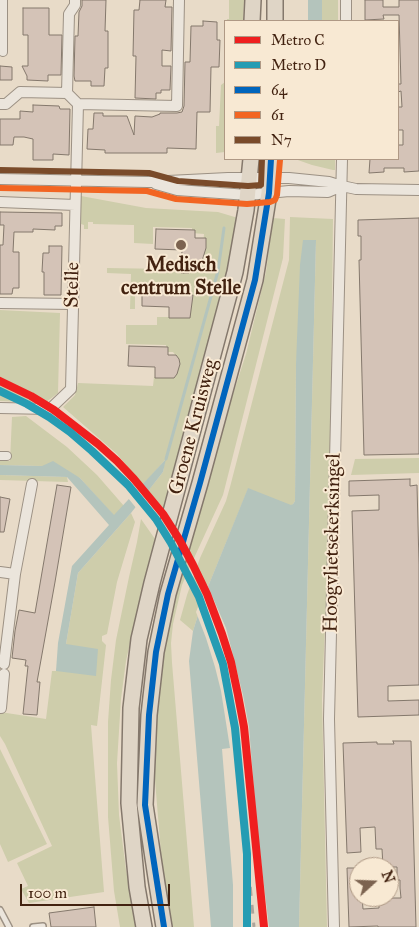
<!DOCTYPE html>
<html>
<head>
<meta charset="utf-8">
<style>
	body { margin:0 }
	#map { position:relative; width:419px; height:927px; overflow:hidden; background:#e8dbc8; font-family:"IM FELL Great Primer",serif }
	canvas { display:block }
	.legend { position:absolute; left:224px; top:20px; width:175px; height:140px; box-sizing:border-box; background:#f8e9d3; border:1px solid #af9985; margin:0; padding:6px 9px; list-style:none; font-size:15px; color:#422210 }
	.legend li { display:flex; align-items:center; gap:10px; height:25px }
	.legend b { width:25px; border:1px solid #af9985 }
	.north { position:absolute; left:349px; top:857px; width:50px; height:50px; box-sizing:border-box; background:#f8e9d3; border:1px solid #af9985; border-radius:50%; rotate:70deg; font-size:14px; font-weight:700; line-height:20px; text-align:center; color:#422210 }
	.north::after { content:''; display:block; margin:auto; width:18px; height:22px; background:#7c6350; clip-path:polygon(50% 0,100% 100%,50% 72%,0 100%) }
	.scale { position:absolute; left:20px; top:884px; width:150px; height:22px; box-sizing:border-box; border:2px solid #422210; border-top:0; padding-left:6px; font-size:15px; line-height:18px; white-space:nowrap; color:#422210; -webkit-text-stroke:4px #f8e9d3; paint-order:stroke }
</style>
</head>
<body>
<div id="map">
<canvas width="419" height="927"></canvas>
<ul class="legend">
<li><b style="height:6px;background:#ef1f1f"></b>Metro C</li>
<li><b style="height:6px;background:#259cb3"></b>Metro D</li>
<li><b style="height:6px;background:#0065bd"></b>64</li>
<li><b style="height:6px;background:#f26522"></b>61</li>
<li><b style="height:6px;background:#7a4b2a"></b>N7</li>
</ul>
<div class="north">N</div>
<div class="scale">100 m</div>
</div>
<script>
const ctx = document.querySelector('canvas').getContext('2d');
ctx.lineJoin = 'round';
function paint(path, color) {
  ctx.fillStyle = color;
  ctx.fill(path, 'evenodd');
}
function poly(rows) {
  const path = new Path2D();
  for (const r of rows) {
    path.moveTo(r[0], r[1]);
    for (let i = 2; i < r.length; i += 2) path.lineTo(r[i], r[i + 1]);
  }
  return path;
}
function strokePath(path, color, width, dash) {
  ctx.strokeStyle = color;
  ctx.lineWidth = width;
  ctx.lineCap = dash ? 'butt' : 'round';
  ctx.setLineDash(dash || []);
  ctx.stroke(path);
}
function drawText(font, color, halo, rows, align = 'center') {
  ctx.font = font + ' "IM FELL Great Primer",serif';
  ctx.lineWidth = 4;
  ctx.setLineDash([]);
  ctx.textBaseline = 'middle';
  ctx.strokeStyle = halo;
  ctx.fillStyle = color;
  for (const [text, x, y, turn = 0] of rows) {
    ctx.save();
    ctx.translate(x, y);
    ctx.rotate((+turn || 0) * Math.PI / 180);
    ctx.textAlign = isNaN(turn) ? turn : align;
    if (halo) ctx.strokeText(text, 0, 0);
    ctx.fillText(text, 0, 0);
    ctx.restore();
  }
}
paint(poly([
	[229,0,244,0,243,21,227,21,227,19,229,19],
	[322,0,338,0,338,21,322,21],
	[225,82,225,152,216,153,216,126,219,126,221,85],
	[295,159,335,159,335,170,333,170,312,165],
	[81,196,146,208,218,212,238,218,230,271,166,511,148,491,163,472,165,460,143,485,117,454,63,407,75,395,78,383,153,386,154,377,172,377,177,357,173,352,166,352,166,345,126,344,126,325,157,325,157,317,187,317,188,306,190,292,178,291,178,284,140,284,140,292,135,292,135,309,130,309,131,274,107,273,107,268,168,269,169,260,200,260,203,248,204,234,192,233,192,228,153,227,153,244,134,243,134,225,93,224,93,222,88,222,88,229,84,229,84,225,81,224],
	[290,217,333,219,330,501,322,699,327,927,299,927,316,240,296,363,295,501,293,504,291,506,248,489,203,599,193,631,180,620,187,595,200,558,226,501,230,487,289,260],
	[273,218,285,219,283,258,223,495,189,569,182,585,173,624,171,643,172,663,194,927,172,927,163,877,153,756,160,669,169,618,178,582,218,441,246,354,266,272],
	[0,310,60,313,58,393,45,403,0,401],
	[26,416,67,447,97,475,124,506,114,516,80,478,42,466,0,465,0,461,10,461,12,417],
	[419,458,419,473,351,475,355,459],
	[0,475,67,477,68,482,0,480],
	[131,513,135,522,117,582,107,634,102,636,102,641,106,645,97,726,91,725,104,892,29,903,21,889,28,886,17,863,52,846,5,744,0,736,0,712,46,719,52,671,56,671,66,644,78,573],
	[141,519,155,539,148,570,142,589,126,661,121,699,117,763,119,815,126,870,138,927,120,927,114,891,108,817,108,722,111,680,116,640,129,577,137,542],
	[0,749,47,844,8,862,0,844]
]), '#cecdab');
paint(poly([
	[308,0,322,0,322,21,308,21],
	[303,240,316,240,299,927,211,927,189,661,193,631,203,599,248,488,291,505,293,504,295,501,296,363,300,265],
	[166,459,163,472,131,513,78,573,66,644,98,649,96,676,56,671,58,643,72,566,109,525,67,477,0,475,0,465,42,466,53,461,80,478,114,515]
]), '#b4c4bc');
paint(poly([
	[141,483,150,493,137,509,128,498],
	[207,584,226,628,232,651,243,695,249,727,257,827,269,927,233,927,233,885,222,749,230,748,221,691,215,667,206,638,196,612]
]), '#e8dbc8');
strokePath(poly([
	[166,459,218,271,224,228]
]), '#b4c4bc', 3);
const building = poly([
	[82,0,106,0,105,31,108,31,108,68,105,68,104,86,91,86,91,81,75,81,74,76,75,36,78,36,79,12,82,6,82,0],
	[140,0,166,0,165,7,172,7,171,51,162,50,162,66,171,66,170,90,161,90,161,93,156,93,156,99,135,98,136,56,133,56,134,10,139,10,140,0],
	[365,0,383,0,383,7,399,7,399,0,419,0,419,171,404,172,404,168,384,168,384,172,369,173,370,159,398,159,398,145,403,145,403,130,398,130,398,107,402,107,401,91,398,92,398,84,401,84,399,15,383,15,384,19,365,20,365,0],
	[23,8,49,8,49,35,62,35,61,75,48,75,48,81,27,80,27,76,22,66,28,66,28,35,23,35,23,8],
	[203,21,217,22,217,40,220,40,219,67,211,67,210,112,197,112,196,149,167,148,167,153,105,153,105,150,87,149,88,129,93,129,94,113,103,113,103,116,127,116,134,135,135,116,152,117,160,114,160,113,177,113,182,112,184,106,185,62,190,62,191,26,203,26,203,21],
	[0,66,12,67,12,80,0,80,0,66],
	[33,105,59,106,60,109,70,109,69,155,53,154,53,160,33,160,33,139,24,137,14,137,13,145,0,145,0,119,20,119,20,111,33,112,33,105],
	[0,212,62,213,62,226,55,226,55,230,33,229,33,232,14,232,13,252,19,252,19,288,13,288,12,294,0,294,0,245,3,245,4,225,0,225,0,212],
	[419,218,419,454,364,455,359,260,361,260,361,236,358,236,358,220,419,218],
	[156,229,195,230,195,238,206,238,206,248,202,261,189,261,189,273,181,273,182,250,155,249,156,229],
	[49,246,62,246,61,295,44,295,44,272,42,272,43,253,49,253,49,246],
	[142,286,182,287,181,295,193,295,190,318,169,318,169,307,142,306,142,286],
	[129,346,168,347,168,355,176,355,179,359,180,364,177,374,174,378,155,378,155,367,128,366,129,346],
	[410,479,410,486,417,485,419,564,419,685,388,686,388,701,419,700,419,715,358,717,352,511,379,510,379,495,349,496,349,481,410,479],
	[57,485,71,487,55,582,37,682,40,682,37,715,23,714,28,666,25,666,26,660,12,658,15,631,19,610,35,613,57,485],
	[0,497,10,499,4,532,0,532,0,497],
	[393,741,411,741,416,927,378,927,378,926,349,927,347,868,359,868,359,897,362,897,363,909,379,908,379,898,401,898,400,888,400,880,397,880,397,867,383,867,382,849,376,849,375,827,360,828,361,852,347,853,343,743,377,742,377,744,394,744,393,741],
	[94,907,96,927,51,927,49,913,94,907]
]);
paint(building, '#d4c3b7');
strokePath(building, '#84786c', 1);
const service = poly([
	[0,910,9,927],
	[33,927,43,926]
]);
const pedestrian = poly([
	[3,52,3,0],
	[0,456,7,456]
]);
const minor = poly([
	[346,21,346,0],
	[0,104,6,104,20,92,67,93],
	[78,104,177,106,179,0],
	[0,179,148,182,228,178,289,178,329,182,342,186,356,189,419,190],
	[156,184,177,190,248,195,289,191,328,192,342,186],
	[0,202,75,205],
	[0,303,73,304],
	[0,408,50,409,71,389,78,104,67,93,69,14,75,5,75,0],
	[0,572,15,574],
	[4,664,15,574,32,484],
	[0,708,1,708,4,674],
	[334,927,329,719,342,159]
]);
const primary = poly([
	[252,21,253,0],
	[275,21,275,0],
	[144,927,137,887,129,803,131,708,139,639,152,583,235,272,246,210,251,159],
	[164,927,157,884,145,805,149,715,156,652,168,594,200,483,255,280,269,193,271,159]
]);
strokePath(service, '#9c9184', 8);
strokePath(pedestrian, '#9c9184', 10);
strokePath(minor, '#9c9184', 12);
strokePath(primary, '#84786c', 18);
strokePath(service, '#ebe5dc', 5);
strokePath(pedestrian, '#ebe5dc', 8);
strokePath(minor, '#ebe5dc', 10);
strokePath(primary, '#dfd5c6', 15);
strokePath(poly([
	[247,851,254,927]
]), '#aca49b', 3, [9, 9]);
strokePath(poly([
	[164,927,145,805,149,715,156,652,168,594,200,483,255,280,269,193,271,159]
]), '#0065bd', 6);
strokePath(poly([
	[0,188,147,191,176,199,247,204,270,202,275,200,277,195,280,160]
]), '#f26522', 6);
strokePath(poly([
	[0,170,149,173,178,181,248,186,261,185,262,159]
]), '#7a4b2a', 6);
strokePath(poly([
	[0,381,31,396,54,410,98,444,117,461,134,479,163,514,179,539,193,565,207,594,222,634,231,662,238,695,244,727,264,927]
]), '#ef1f1f', 8);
strokePath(poly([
	[0,391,27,404,49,417,70,432,92,451,128,485,156,519,171,543,199,597,223,664,235,728,247,854,247,927]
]), '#259cb3', 8);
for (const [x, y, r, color] of [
	[181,245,6,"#7c6350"]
]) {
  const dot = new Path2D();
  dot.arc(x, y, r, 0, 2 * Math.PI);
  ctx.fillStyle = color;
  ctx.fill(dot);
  strokePath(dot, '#f8e9d3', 2);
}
drawText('bold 20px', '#422210', '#f8e9d3', [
	["Medisch",181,266],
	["centrum Stelle",181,289]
]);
drawText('20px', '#422210', '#f8e9d3', [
	["Stelle",73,285,-89],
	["Groene Kruisweg",194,427,-75],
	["Hoogvlietsekerksingel",333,543,-89]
]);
</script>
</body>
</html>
